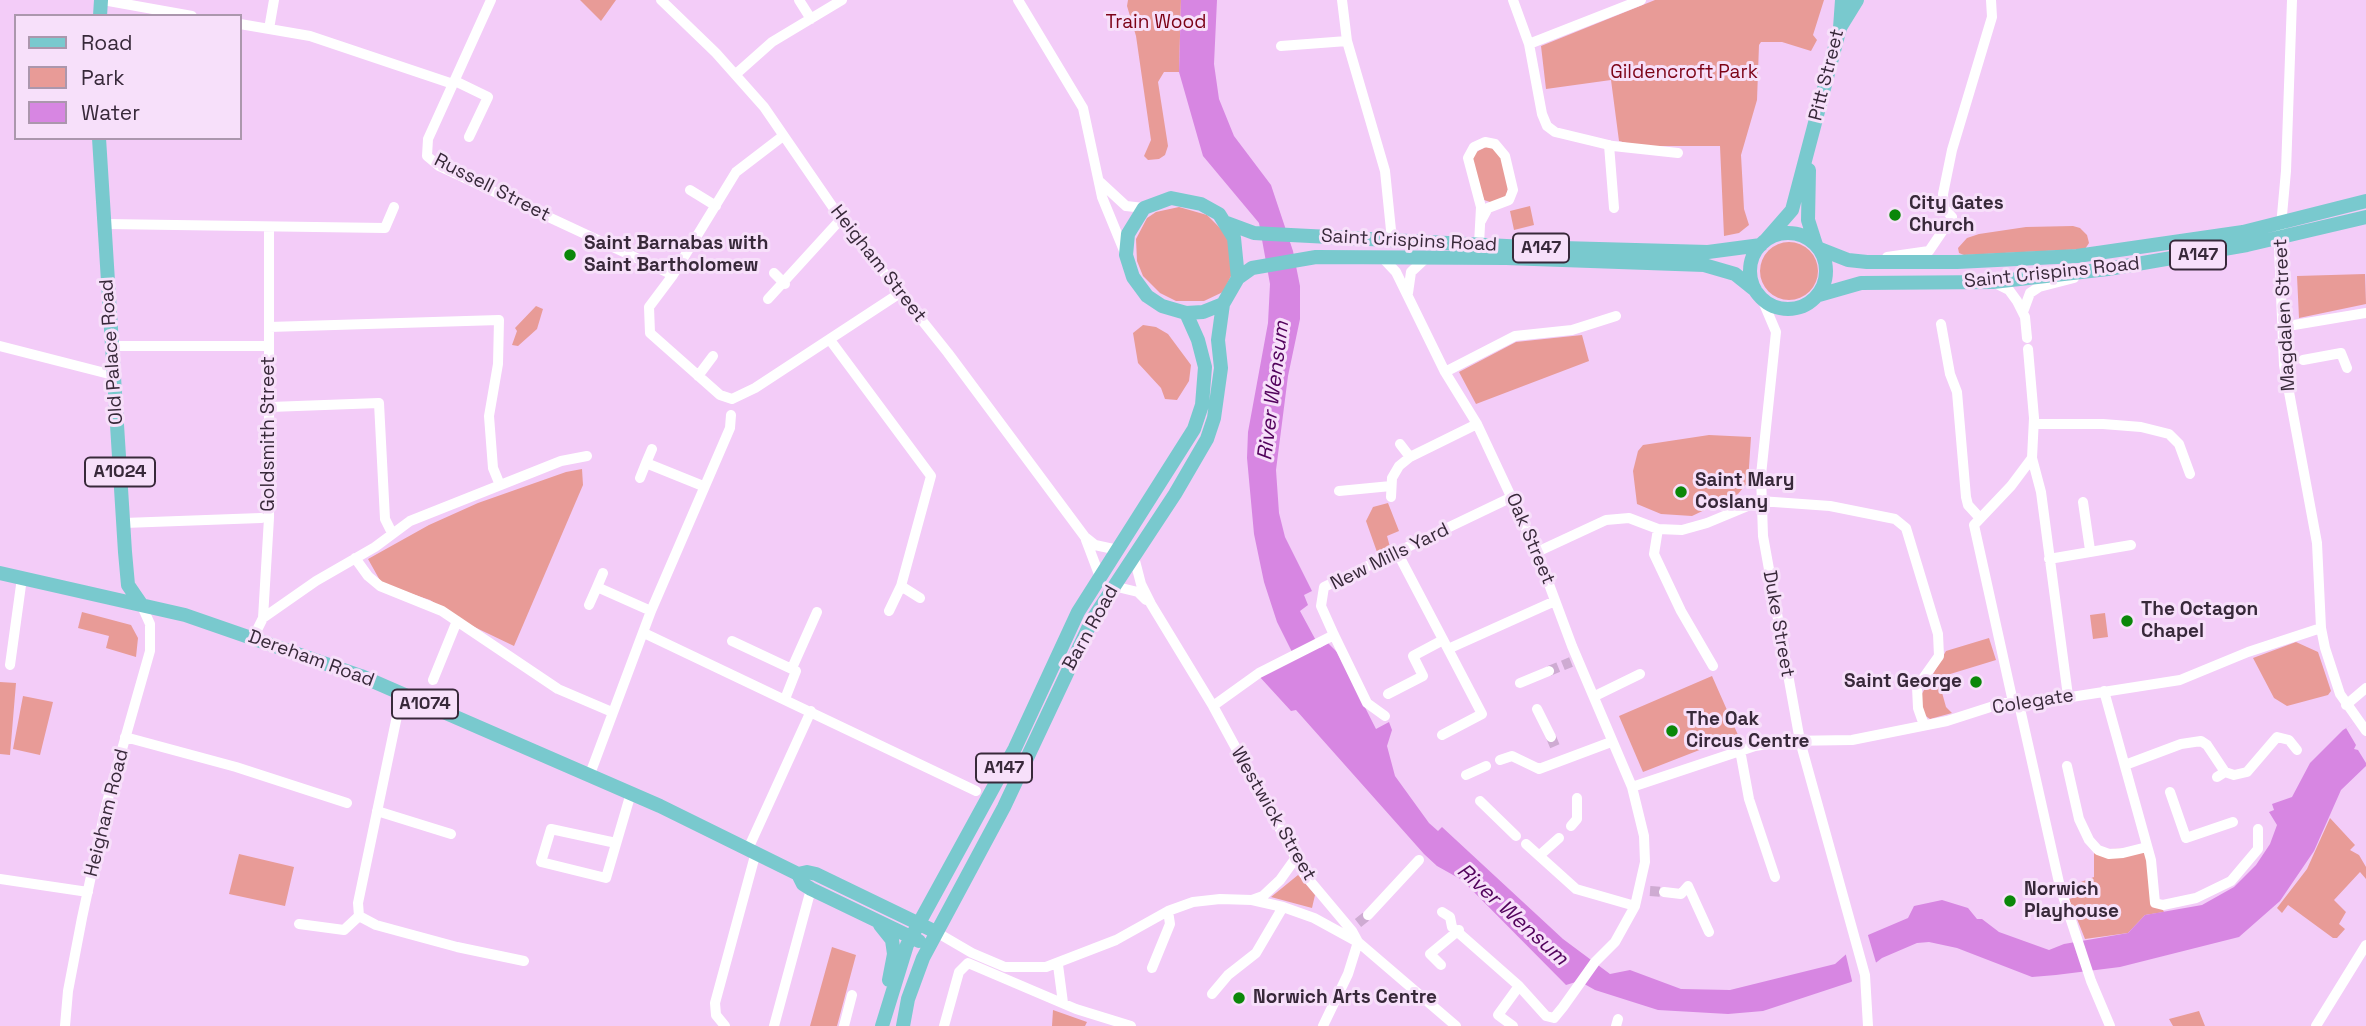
<!DOCTYPE html>
<html>
<head>
<meta charset="utf-8">
<style>
	body { margin:0 }
	#map { position:relative; width:2366px; height:1026px; overflow:hidden; background:#f3ccf8; font-family:"Space Grotesk",sans-serif }
	canvas { display:block }
	.legend { position:absolute; left:14px; top:14px; width:228px; height:126px; box-sizing:border-box; background:#f7e0fa; border:2px solid #ab97ad; margin:0; padding:9px 12px; list-style:none; font-size:21px; color:#38293a }
	.legend li { display:flex; align-items:center; gap:14px; height:35px }
	.legend b { width:35px; border:2px solid #ab97ad }
</style>
</head>
<body>
<div id="map">
<canvas width="2366" height="1026"></canvas>
<ul class="legend">
<li><b style="height:9px;background:#79c9ce"></b>Road</li>
<li><b style="height:19px;background:#e89b97"></b>Park</li>
<li><b style="height:19px;background:#d786e2"></b>Water</li>
</ul>
</div>
<script>
const ctx = document.querySelector('canvas').getContext('2d');
ctx.lineJoin = 'round';
function paint(path, color) {
  ctx.fillStyle = color;
  ctx.fill(path, 'evenodd');
}
function poly(rows) {
  const path = new Path2D();
  for (const r of rows) {
    if (r.length === 3) {
      path.moveTo(r[0] + r[2], r[1]);
      path.arc(r[0], r[1], r[2], 0, 2 * Math.PI);
      continue;
    }
    path.moveTo(r[0], r[1]);
    for (let i = 2; i < r.length; i += 2) path.lineTo(r[i], r[i + 1]);
  }
  return path;
}
function strokePath(path, color, width, dash) {
  ctx.strokeStyle = color;
  ctx.lineWidth = width;
  ctx.lineCap = dash ? 'butt' : 'round';
  ctx.setLineDash(dash || []);
  ctx.stroke(path);
}
function drawText(font, color, halo, rows, align = 'center') {
  ctx.font = font + ' "Space Grotesk",sans-serif';
  ctx.lineWidth = 6;
  ctx.setLineDash([]);
  ctx.textBaseline = 'middle';
  ctx.strokeStyle = halo;
  ctx.fillStyle = color;
  for (const [text, x, y, turn = 0] of rows) {
    ctx.save();
    ctx.translate(x, y);
    ctx.rotate((+turn || 0) * Math.PI / 180);
    ctx.textAlign = isNaN(turn) ? turn : align;
    if (halo) ctx.strokeText(text, 0, 0);
    ctx.fillText(text, 0, 0);
    ctx.restore();
  }
}
paint(poly([
	[580,0,616,0,601,21],
	[1128,0,1181,0,1179,72,1164,72,1158,82,1168,146,1165,155,1159,159,1148,160,1144,156,1151,140,1136,36,1127,6],
	[1655,0,1824,0,1813,35,1817,40,1811,51,1782,42,1761,42,1759,45,1757,100,1741,155,1744,209,1749,225,1739,233,1724,236,1720,146,1638,146,1619,141,1611,80,1546,89,1541,46],
	[1488,146,1499,152,1509,183,1506,198,1493,203,1484,200,1472,164,1474,153],
	[1530,206,1534,225,1514,230,1510,211],
	[1179,207,1207,215,1227,235,1233,272,1223,292,1204,301,1176,301,1160,293,1143,276,1137,261,1136,239,1147,218,1156,212],
	[2073,226,2080,228,2087,235,2089,243,2085,249,1964,255,1959,253,1958,248,1967,238,1979,234,2026,227],
	[1789,271,29],
	[2365,274,2366,304,2299,318,2297,276],
	[536,306,543,309,537,329,518,346,512,345,517,331,515,328],
	[1143,325,1156,327,1168,334,1191,365,1189,381,1177,400,1165,399,1161,388,1138,363,1133,333],
	[1582,335,1589,361,1476,404,1459,372,1516,342],
	[1709,435,1751,437,1748,482,1738,494,1692,516,1661,514,1637,504,1633,471,1638,451,1643,445],
	[582,469,583,485,514,646,466,623,430,600,382,584,368,559,429,525,478,503,566,472],
	[1388,503,1399,531,1387,536,1390,547,1377,552,1366,521,1373,507],
	[82,612,131,625,138,638,136,657,106,648,109,636,78,628],
	[2105,613,2108,637,2093,639,2090,615],
	[1989,638,1996,660,1947,675,1941,689,1946,707,1952,713,1930,719,1924,715,1919,699,1946,651],
	[2296,642,2318,652,2331,691,2328,695,2287,706,2274,698,2253,658],
	[1712,676,1738,735,1643,772,1619,716],
	[0,682,16,683,10,755,0,754],
	[23,696,53,702,40,755,13,749],
	[2330,818,2355,845,2350,850,2359,855,2366,867,2366,879,2360,872,2334,900,2346,912,2339,924,2345,929,2337,938,2333,938,2288,905,2282,913,2277,908,2307,869],
	[2147,847,2151,887,2164,912,2145,915,2128,933,2085,939,2069,899,2076,897,2073,885,2094,877,2094,850],
	[239,854,294,867,285,906,229,894],
	[1298,875,1315,895,1312,908,1271,897],
	[832,947,856,955,837,1026,810,1026],
	[1053,1010,1087,1022,1085,1026,1052,1026],
	[2199,1011,2205,1026,2173,1026,2169,1019]
]), '#e89b97');
paint(poly([
	[1181,0,1217,0,1214,64,1219,99,1234,136,1271,185,1293,251,1300,286,1300,319,1288,376,1276,470,1279,513,1285,537,1312,591,1304,595,1308,605,1300,611,1320,648,1328,643,1337,652,1376,729,1389,722,1392,730,1387,746,1395,776,1429,823,1438,831,1442,827,1563,939,1610,974,1630,970,1681,989,1730,990,1835,964,1868,935,1908,918,1914,906,1942,900,1968,908,1977,919,1982,919,1999,932,2049,950,2064,944,2128,933,2145,915,2202,905,2234,887,2256,865,2270,844,2277,825,2269,812,2274,810,2272,804,2292,797,2310,763,2343,730,2366,716,2366,766,2341,790,2314,851,2280,901,2239,937,2120,967,2056,975,2032,977,1957,948,1929,942,1917,943,1882,958,1851,982,1763,1011,1728,1014,1658,1010,1595,990,1579,981,1566,985,1462,880,1437,866,1424,854,1296,710,1291,711,1258,675,1294,656,1277,622,1264,582,1254,534,1247,458,1248,432,1268,323,1270,284,1259,223,1203,156,1179,72]
]), '#d786e2');
paint(poly([
	[2366,715,2366,763,2358,750,2354,749,2356,745,2346,728],
	[1867,932,1877,966,1853,985,1845,951]
]), '#f3ccf8');
strokePath(poly([
	[1549,671,1571,662],
	[1551,737,1556,749],
	[1650,891,1664,892],
	[1358,923,1368,915]
]), '#ceabd2', 10, [10, 5]);
strokePath(poly([
	[103,0,192,16],
	[491,0,428,139,427,156,439,166,673,275],
	[661,0,716,53,764,107,841,219,948,353,1085,537,1095,545,1118,550],
	[799,0,811,19],
	[1018,0,1083,108,1102,197,1125,253],
	[1342,0,1347,41,1385,171,1392,240],
	[1513,0,1529,44,1542,114,1547,126,1555,132,1613,146,1678,153],
	[2292,0,2286,171,2279,248,2284,365,2317,543,2321,628,2325,648,2340,694,2366,731],
	[240,24,310,36,453,84],
	[269,29,274,0],
	[1529,44,1641,0],
	[1281,46,1347,41],
	[736,74,772,42,842,0],
	[455,81,488,97,469,137],
	[783,136,736,172,673,275,649,307,650,333,720,395,732,399,755,388,900,293],
	[1609,145,1614,208],
	[1100,182,1126,206,1144,208],
	[690,190,716,206],
	[105,224,385,228,394,207],
	[1479,244,1481,207,1468,158,1474,147,1485,142,1495,144,1505,156,1513,190,1509,200,1488,208,1481,221],
	[1381,256,1396,272,1445,372,1477,424,1537,552,1572,646,1632,787,1644,836,1645,862,1635,906,1615,942,1595,962,1563,1007,1554,1018,1546,1016],
	[1887,257,1929,251,1952,217,1944,208,1943,194,1952,150,1992,17,1991,0],
	[774,273,785,284],
	[1993,282,2009,290,2017,301,2025,317,2027,338],
	[1408,293,1411,272,1426,258],
	[768,299,841,219],
	[1762,299,1776,332,1761,475,1763,536,1800,741,1865,975,1868,1026],
	[2023,312,2030,293,2039,287,2074,278],
	[1941,324,1950,374,1957,392,1966,497,1968,505,1979,517],
	[269,327,499,320,498,364,489,416,493,468,500,485],
	[2282,327,2366,313],
	[830,340,931,476,901,586,889,611],
	[0,346,113,375],
	[112,346,269,346],
	[2028,349,2034,418,2032,458,2041,492,2068,696],
	[2303,360,2341,353,2347,368],
	[1445,372,1515,336,1572,330,1616,316],
	[698,376,713,356],
	[270,407,379,403,385,519,392,533],
	[2034,424,2103,424,2141,427,2169,434,2179,444,2190,474],
	[1400,444,1410,457],
	[652,449,646,463,703,486],
	[640,478,646,463],
	[1339,491,1391,486],
	[1391,497,1392,478,1399,466,1410,457,1477,424],
	[2083,502,2090,550],
	[124,523,261,518],
	[1658,529,1654,554,1681,611,1713,666],
	[1086,540,1100,577],
	[1397,552,1448,649,1555,601],
	[1537,552,1606,520,1629,518,1658,529,1682,530,1707,523,1760,501,1830,506,1895,519,1906,528,1938,634,1939,656,1917,687,1918,708,1924,725],
	[1134,557,1141,584,1151,604,1213,706,1305,875,1352,931,1358,942,1456,1026],
	[355,558,368,576,380,586,442,611,558,689,612,712],
	[2049,559,2131,545],
	[603,573,597,587,651,611],
	[901,586,920,598],
	[1113,586,1138,592,1146,600],
	[589,605,597,587],
	[263,618,316,581,375,547,410,521,561,461,587,456],
	[644,633,976,791],
	[253,638,263,618,269,518,269,227],
	[732,641,796,671,785,699],
	[10,665,22,578],
	[792,668,817,612],
	[433,680,457,621],
	[1520,683,1549,671],
	[2104,691,2151,860,2155,903,2163,905,2196,898,2231,881,2258,849,2258,829],
	[402,692,358,903,359,916,376,925,457,947,524,961],
	[1388,694,1423,676,1413,656,1443,640],
	[1595,696,1640,674],
	[2013,702,1974,525,2011,486,2032,458],
	[2019,704,2060,887,2091,981,2110,1026],
	[2346,705,2366,688],
	[1213,706,1259,673,1334,635],
	[1537,709,1551,737],
	[1385,716,1367,703,1334,635,1321,606,1324,587,1512,497],
	[1442,735,1482,714,1448,649],
	[125,737,236,767,347,803],
	[1740,750,1749,799,1775,877],
	[1500,760,1512,756,1539,769,1611,742],
	[2125,765,2181,744,2201,741,2207,745,2225,772],
	[2067,766,2079,819,2089,840,2098,850,2109,854,2123,853,2147,847],
	[590,774,651,611,730,428,731,415],
	[1466,775,1486,766],
	[2217,777,2225,772,2234,775,2247,772,2277,737,2289,740,2297,750],
	[1632,787,1755,746,1786,741,1852,740,1947,721,2003,703,2033,703,2180,680,2248,652,2321,628],
	[2170,792,2186,838,2233,822],
	[1480,801,1516,836],
	[377,811,451,834],
	[1571,826,1577,819,1577,798],
	[616,843,551,829,541,862,606,878,631,793],
	[1526,844,1576,889,1635,906],
	[748,849,811,711],
	[1540,855,1559,838],
	[0,879,88,892],
	[1664,892,1681,894,1688,886,1709,932],
	[1252,900,1263,896,1280,880,1295,859],
	[1442,912,1450,917,1452,927,1519,986,1546,1016],
	[1368,915,1419,860],
	[299,924,344,930,359,916],
	[936,932,972,953,1005,967,1046,967,1116,940,1168,911,1193,902,1220,899,1252,900,1283,907,1314,918,1356,941],
	[1058,965,1063,1003],
	[1441,965,1430,954,1459,930],
	[1152,968,1170,924,1168,911],
	[1212,994,1228,975,1256,953,1283,907],
	[65,1026,68,991,82,918,107,802,150,651,150,624,141,604],
	[725,1026,716,1015,715,1003,756,852],
	[774,1026,811,889],
	[844,1026,852,995],
	[944,1026,959,972,968,963,1076,1009,1131,1026],
	[1323,1026,1348,974,1358,942],
	[1513,1026,1498,1015,1519,986],
	[1616,1026,1618,1019],
	[2316,1026,2366,945]
]), '#fff', 10);
strokePath(poly([
	[100,16,101,0],
	[1841,26,1857,0],
	[99,138,125,552,128,585,141,604],
	[1809,170,1808,220,1816,245],
	[1227,223,1254,233,1271,234,1526,247,1708,252,1761,245],
	[1788,271,38],
	[1764,242,1792,210,1840,28,1842,0],
	[1820,249,1848,260,1867,262,1957,262,2077,256,2243,232,2366,201],
	[1238,278,1252,268,1316,257,1506,258,1704,265,1735,274,1755,290],
	[1819,295,1861,283,1993,282,2108,269,2247,245,2366,217],
	[0,573,185,615,361,676,660,806,798,874,807,872,816,874,936,932],
	[798,874,803,884,811,889,919,941],
	[880,925,892,940,894,954,889,980],
	[882,1026,907,945,1015,748,1078,612,1194,429,1202,405,1205,367,1198,340,1186,313],
	[903,1026,908,999,923,958,1004,807,1092,620,1175,494,1207,439,1214,418,1221,368,1218,340,1223,304,1238,278,1234,238,1219,214,1201,204,1171,198,1144,208,1128,234,1126,255,1133,277,1147,296,1162,306,1186,313,1203,312,1223,304]
]), '#79c9ce', 14);
for (const [x, y, r, color] of [
	[1895,215,7,"#0a8709"],
	[570,255,7,"#0a8709"],
	[1681,492,7,"#0a8709"],
	[2127,621,7,"#0a8709"],
	[1976,682,7,"#0a8709"],
	[1672,731,7,"#0a8709"],
	[2010,901,7,"#0a8709"],
	[1239,998,7,"#0a8709"]
]) {
  const dot = new Path2D();
  dot.arc(x, y, r, 0, 2 * Math.PI);
  ctx.fillStyle = color;
  ctx.fill(dot);
  strokePath(dot, '#f7e0fa', 2.5);
}
for (const [x, y, w] of [
	[1541,248,56],
	[2198,255,56],
	[120,472,70],
	[425,704,66],
	[1004,768,56]
]) {
  const box = new Path2D();
  box.roundRect(x - w / 2, y - 14.5, w, 29, 5);
  ctx.fillStyle = '#f7e0fa';
  ctx.fill(box);
  strokePath(box, '#38293a', 2);
}
drawText('bold 18px', '#38293a', null, [
	["A147",1541,248],
	["A147",2198,255],
	["A1024",120,472],
	["A1074",425,704],
	["A147",1004,768]
]);
drawText('19px', '#7c0317', '#f7e0fa', [
	["Train Wood",1156,23],
	["Gildencroft Park",1684,73]
]);
drawText('19px', '#38293a', '#f7e0fa', [
	["Pitt Street",1827,75,-76],
	["Russell Street",492,188,27],
	["Saint Crispins Road",1409,241,3],
	["Heigham Street",878,264,52],
	["Saint Crispins Road",2052,273,-6],
	["Magdalen Street",2285,315,-93],
	["Old Palace Road",112,352,-94],
	["Goldsmith Street",269,434,-90],
	["Oak Street",1530,539,67],
	["New Mills Yard",1390,557,-26],
	["Duke Street",1778,624,80],
	["Barn Road",1091,628,-61],
	["Dereham Road",311,659,20],
	["Colegate",2033,702,-9],
	["Heigham Road",107,813,-76],
	["Westwick Street",1273,814,60]
]);
drawText('bold 19px', '#38293a', '#f7e0fa', [
	["City Gates",1909,204],
	["Church",1909,226],
	["Saint Barnabas with",584,244],
	["Saint Bartholomew",584,266],
	["Saint Mary",1695,481],
	["Coslany",1695,503],
	["The Octagon",2141,610],
	["Chapel",2141,632],
	["Saint George",1962,682,"right"],
	["The Oak",1686,720],
	["Circus Centre",1686,742],
	["Norwich",2024,890],
	["Playhouse",2024,912],
	["Norwich Arts Centre",1253,998]
], 'left');
drawText('italic 21px', '#52025c', '#f7e0fa', [
	["River Wensum",1274,391,-83],
	["River Wensum",1512,915,42]
]);
</script>
</body>
</html>
